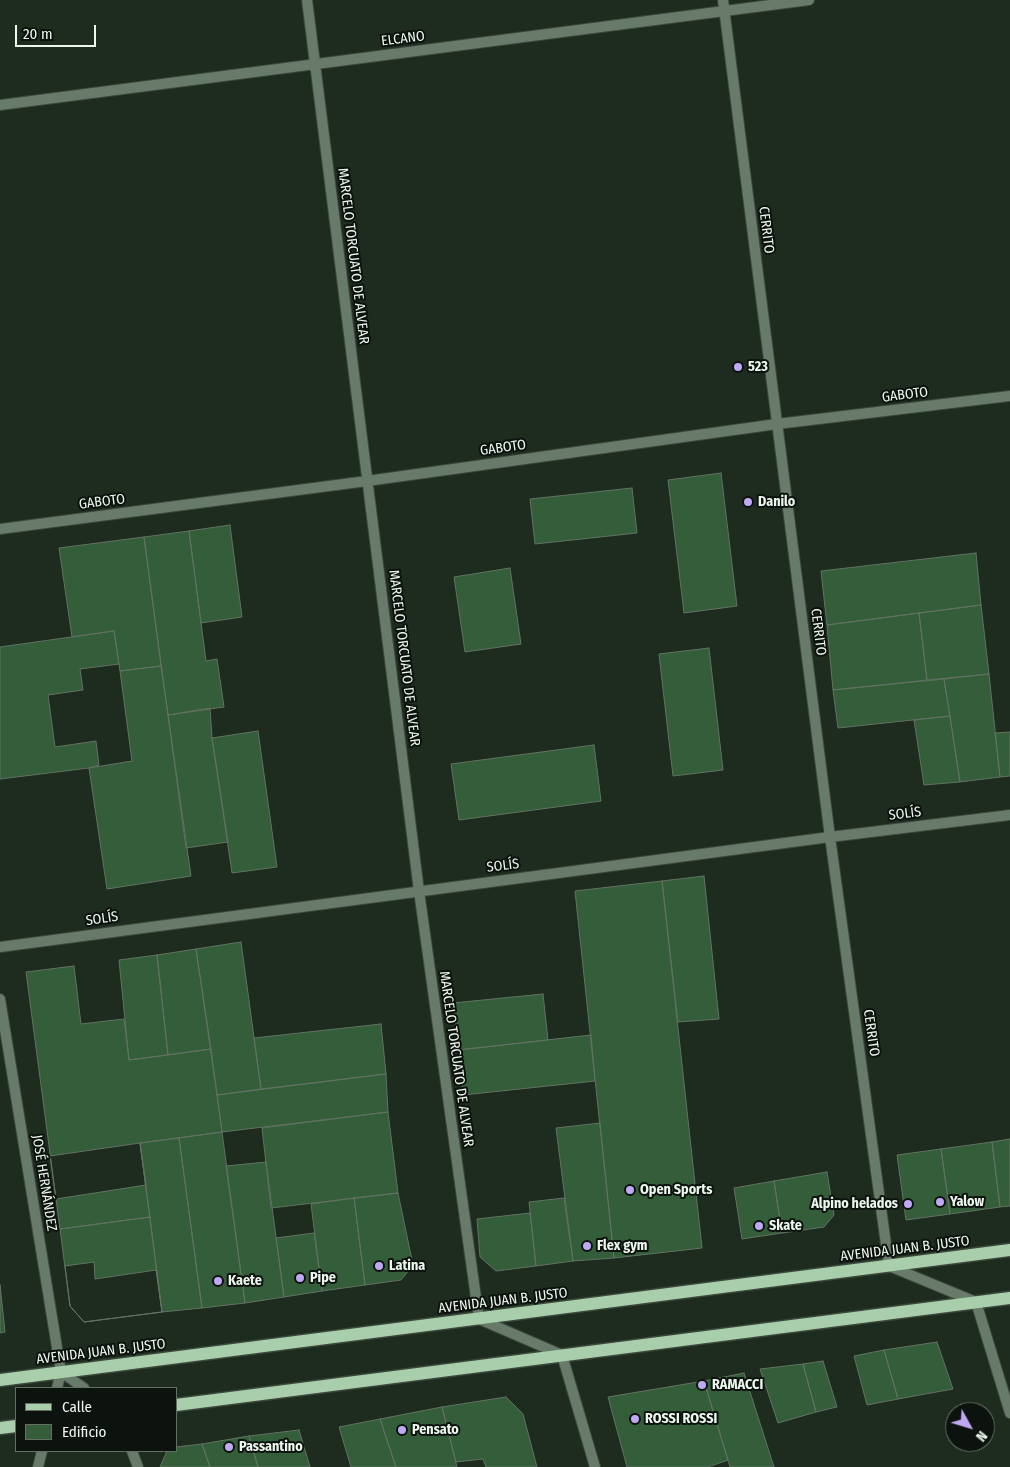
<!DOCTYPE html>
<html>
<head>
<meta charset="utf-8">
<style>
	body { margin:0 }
	#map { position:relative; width:1010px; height:1467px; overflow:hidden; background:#1e2c1f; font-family:"Fira Sans Condensed",sans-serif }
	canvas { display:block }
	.legend { position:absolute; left:15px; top:1387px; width:162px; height:65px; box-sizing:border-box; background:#0c120d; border:1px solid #666e67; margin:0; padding:6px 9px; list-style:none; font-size:15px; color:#eef7ee }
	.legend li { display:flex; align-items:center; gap:10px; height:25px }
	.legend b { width:25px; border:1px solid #666e67 }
	.north { position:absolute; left:945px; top:1402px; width:50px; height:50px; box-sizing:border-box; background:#0c120d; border:1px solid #666e67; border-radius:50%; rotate:129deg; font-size:14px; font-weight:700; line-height:20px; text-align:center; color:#eef7ee }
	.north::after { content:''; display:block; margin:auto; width:18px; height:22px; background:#bfa9f4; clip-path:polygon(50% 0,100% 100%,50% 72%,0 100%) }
	.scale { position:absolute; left:15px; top:25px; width:81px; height:22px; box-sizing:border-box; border:2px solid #eef7ee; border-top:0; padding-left:6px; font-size:15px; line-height:18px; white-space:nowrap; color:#eef7ee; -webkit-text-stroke:4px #0c120d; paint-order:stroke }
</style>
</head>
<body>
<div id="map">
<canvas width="1010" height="1467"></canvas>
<ul class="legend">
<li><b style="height:6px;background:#a8ceab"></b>Calle</li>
<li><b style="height:14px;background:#345d39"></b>Edificio</li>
</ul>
<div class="north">N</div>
<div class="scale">20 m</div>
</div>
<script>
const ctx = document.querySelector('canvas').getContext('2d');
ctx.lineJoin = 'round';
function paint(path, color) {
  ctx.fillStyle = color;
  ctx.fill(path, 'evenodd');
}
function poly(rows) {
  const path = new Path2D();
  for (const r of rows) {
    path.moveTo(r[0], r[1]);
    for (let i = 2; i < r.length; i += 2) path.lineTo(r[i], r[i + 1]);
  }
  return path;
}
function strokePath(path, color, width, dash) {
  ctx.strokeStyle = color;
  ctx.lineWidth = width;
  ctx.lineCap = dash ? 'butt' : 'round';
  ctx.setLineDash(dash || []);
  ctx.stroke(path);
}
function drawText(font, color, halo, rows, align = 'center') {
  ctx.font = font + ' "Fira Sans Condensed",sans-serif';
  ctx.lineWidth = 4;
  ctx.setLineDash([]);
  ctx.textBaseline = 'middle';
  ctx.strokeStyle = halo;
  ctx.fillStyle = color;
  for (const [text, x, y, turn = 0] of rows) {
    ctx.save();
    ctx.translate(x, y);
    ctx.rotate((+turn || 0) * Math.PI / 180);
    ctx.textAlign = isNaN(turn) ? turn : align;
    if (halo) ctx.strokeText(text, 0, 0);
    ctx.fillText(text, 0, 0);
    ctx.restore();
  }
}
const building = poly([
	[721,473,737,606,684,613,668,480,721,473],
	[632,488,637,533,535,544,530,499,632,488],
	[230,525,242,617,201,623,189,531,230,525],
	[189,531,206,661,217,659,224,707,168,715,144,537,189,531],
	[144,537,161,666,120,671,114,631,72,637,59,548,144,537],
	[976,553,981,605,827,625,821,571,976,553],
	[510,568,521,644,465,652,454,577,510,568],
	[981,605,989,674,927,680,919,613,981,605],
	[919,613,927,680,833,690,827,625,919,613],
	[114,631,119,664,80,669,83,690,48,695,55,747,96,741,99,765,89,768,0,779,0,647,114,631],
	[709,648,723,770,673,776,659,654,709,648],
	[161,666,191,876,107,889,89,768,132,761,120,671,161,666],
	[989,674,1000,777,960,782,944,679,989,674],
	[944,679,950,716,838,728,833,690,944,679],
	[210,708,212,738,228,842,186,848,168,715,210,708],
	[950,716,960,782,924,785,914,720,950,716],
	[258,731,277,867,232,873,212,738,258,731],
	[1010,732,1010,776,1000,777,995,733,1010,732],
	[594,745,601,801,459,820,451,764,594,745],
	[704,876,719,1019,678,1022,662,881,704,876],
	[662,881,702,1248,614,1258,575,891,662,881],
	[241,942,261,1089,217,1095,196,949,241,942],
	[196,949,211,1049,168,1055,157,955,196,949],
	[157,955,168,1055,129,1060,119,960,157,955],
	[74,966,81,1024,124,1019,129,1060,211,1049,222,1132,140,1143,150,1217,60,1229,26,972,74,966],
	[543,994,548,1040,458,1050,453,1003,543,994],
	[381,1024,386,1074,261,1089,254,1038,381,1024],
	[591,1035,595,1081,463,1095,458,1050,591,1035],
	[386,1074,388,1112,222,1132,217,1095,386,1074],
	[388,1112,398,1193,271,1208,262,1128,388,1112],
	[600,1123,614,1258,573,1261,556,1128,600,1123],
	[222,1132,245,1303,202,1308,179,1138,222,1132],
	[179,1138,202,1308,162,1312,140,1143,179,1138],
	[1010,1139,1010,1206,1000,1207,992,1142,1010,1139],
	[992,1142,1000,1207,950,1214,941,1149,992,1142],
	[140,1143,146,1185,56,1199,50,1156,140,1143],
	[941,1149,950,1214,906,1220,897,1155,941,1149],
	[266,1162,284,1297,245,1303,226,1166,266,1162],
	[827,1172,834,1215,824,1227,782,1233,774,1181,827,1172],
	[774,1181,782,1233,742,1239,734,1188,774,1181],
	[398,1193,413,1265,401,1280,365,1285,354,1198,398,1193],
	[354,1198,365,1285,322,1291,311,1204,354,1198],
	[564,1198,573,1261,536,1266,529,1202,564,1198],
	[530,1213,536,1266,496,1271,480,1257,477,1219,530,1213],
	[150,1217,162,1312,84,1322,70,1306,60,1229,150,1217],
	[314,1233,322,1291,284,1297,276,1238,314,1233],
	[94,1262,95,1279,156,1270,162,1312,84,1322,70,1306,65,1266,94,1262],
	[0,1285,5,1332,0,1333,0,1285],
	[937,1342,953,1389,898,1399,884,1350,937,1342],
	[884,1350,898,1399,867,1405,854,1356,884,1350],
	[823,1361,837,1407,816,1412,803,1364,823,1361],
	[803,1364,816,1412,778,1423,760,1369,803,1364],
	[744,1373,774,1467,730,1467,704,1381,744,1373],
	[704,1381,728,1460,708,1467,627,1467,608,1397,704,1381],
	[506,1397,523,1414,537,1467,486,1467,483,1459,456,1462,442,1407,506,1397],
	[442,1407,457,1467,396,1467,380,1419,442,1407],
	[380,1419,396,1467,351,1467,339,1427,380,1419],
	[299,1430,310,1467,258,1467,249,1436,299,1430],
	[249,1436,258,1467,210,1467,202,1444,249,1436],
	[202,1444,210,1467,160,1467,167,1451,176,1451,176,1447,202,1444]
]);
paint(building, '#345d39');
strokePath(building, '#627263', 1);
const street = poly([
	[307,0,419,891,479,1319,562,1355,595,1467],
	[723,0,830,837,889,1266,976,1302,1010,1413],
	[0,105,809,0],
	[0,529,367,481,777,424,1010,396],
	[0,947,830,837,1010,815],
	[0,999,61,1372,57,1388],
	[61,1372,84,1388],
	[132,1451,138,1467],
	[38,1467,42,1451]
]);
const primary = poly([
	[0,1380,1010,1250],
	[176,1405,1010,1298],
	[0,1428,16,1426]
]);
strokePath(street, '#3b483c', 12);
strokePath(primary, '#3b483c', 15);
strokePath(street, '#687a69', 10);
strokePath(primary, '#a8ceab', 12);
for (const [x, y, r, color] of [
	[738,367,5,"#bfa9f4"],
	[748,502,5,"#bfa9f4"],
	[630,1190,5,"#bfa9f4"],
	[940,1202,5,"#bfa9f4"],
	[908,1204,5,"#bfa9f4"],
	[759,1226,5,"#bfa9f4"],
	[587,1246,5,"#bfa9f4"],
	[379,1266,5,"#bfa9f4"],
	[300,1278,5,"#bfa9f4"],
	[218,1281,5,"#bfa9f4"],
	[702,1385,5,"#bfa9f4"],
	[635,1419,5,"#bfa9f4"],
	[402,1430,5,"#bfa9f4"],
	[229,1447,5,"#bfa9f4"]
]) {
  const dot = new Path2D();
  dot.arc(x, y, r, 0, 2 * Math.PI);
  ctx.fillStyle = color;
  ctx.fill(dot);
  strokePath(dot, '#0c120d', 2);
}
drawText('14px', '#eef7ee', '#0c120d', [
	["ELCANO",403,39,-7],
	["CERRITO",766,230,83],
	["MARCELO TORCUATO DE ALVEAR",353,256,83],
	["GABOTO",905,395,-7],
	["GABOTO",503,448,-8],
	["GABOTO",102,502,-7],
	["CERRITO",818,632,83],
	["MARCELO TORCUATO DE ALVEAR",404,658,83],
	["SOLÍS",905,814,-7],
	["SOLÍS",503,866,-7],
	["SOLÍS",102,919,-8],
	["CERRITO",871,1033,82],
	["MARCELO TORCUATO DE ALVEAR",456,1059,82],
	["JOSÉ HERNÁNDEZ",44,1183,81],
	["AVENIDA JUAN B. JUSTO",905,1249,-7],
	["AVENIDA JUAN B. JUSTO",503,1301,-7],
	["AVENIDA JUAN B. JUSTO",101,1352,-7]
]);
drawText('bold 14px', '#eef7ee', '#0c120d', [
	["523",748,367],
	["Danilo",758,502],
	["Open Sports",640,1190],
	["Yalow",950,1202],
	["Alpino helados",898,1204,"right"],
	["Skate",769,1226],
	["Flex gym",597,1246],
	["Latina",389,1266],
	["Pipe",310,1278],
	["Kaete",228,1281],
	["RAMACCI",712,1385],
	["ROSSI ROSSI",645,1419],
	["Pensato",412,1430],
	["Passantino",239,1447]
], 'left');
</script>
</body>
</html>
